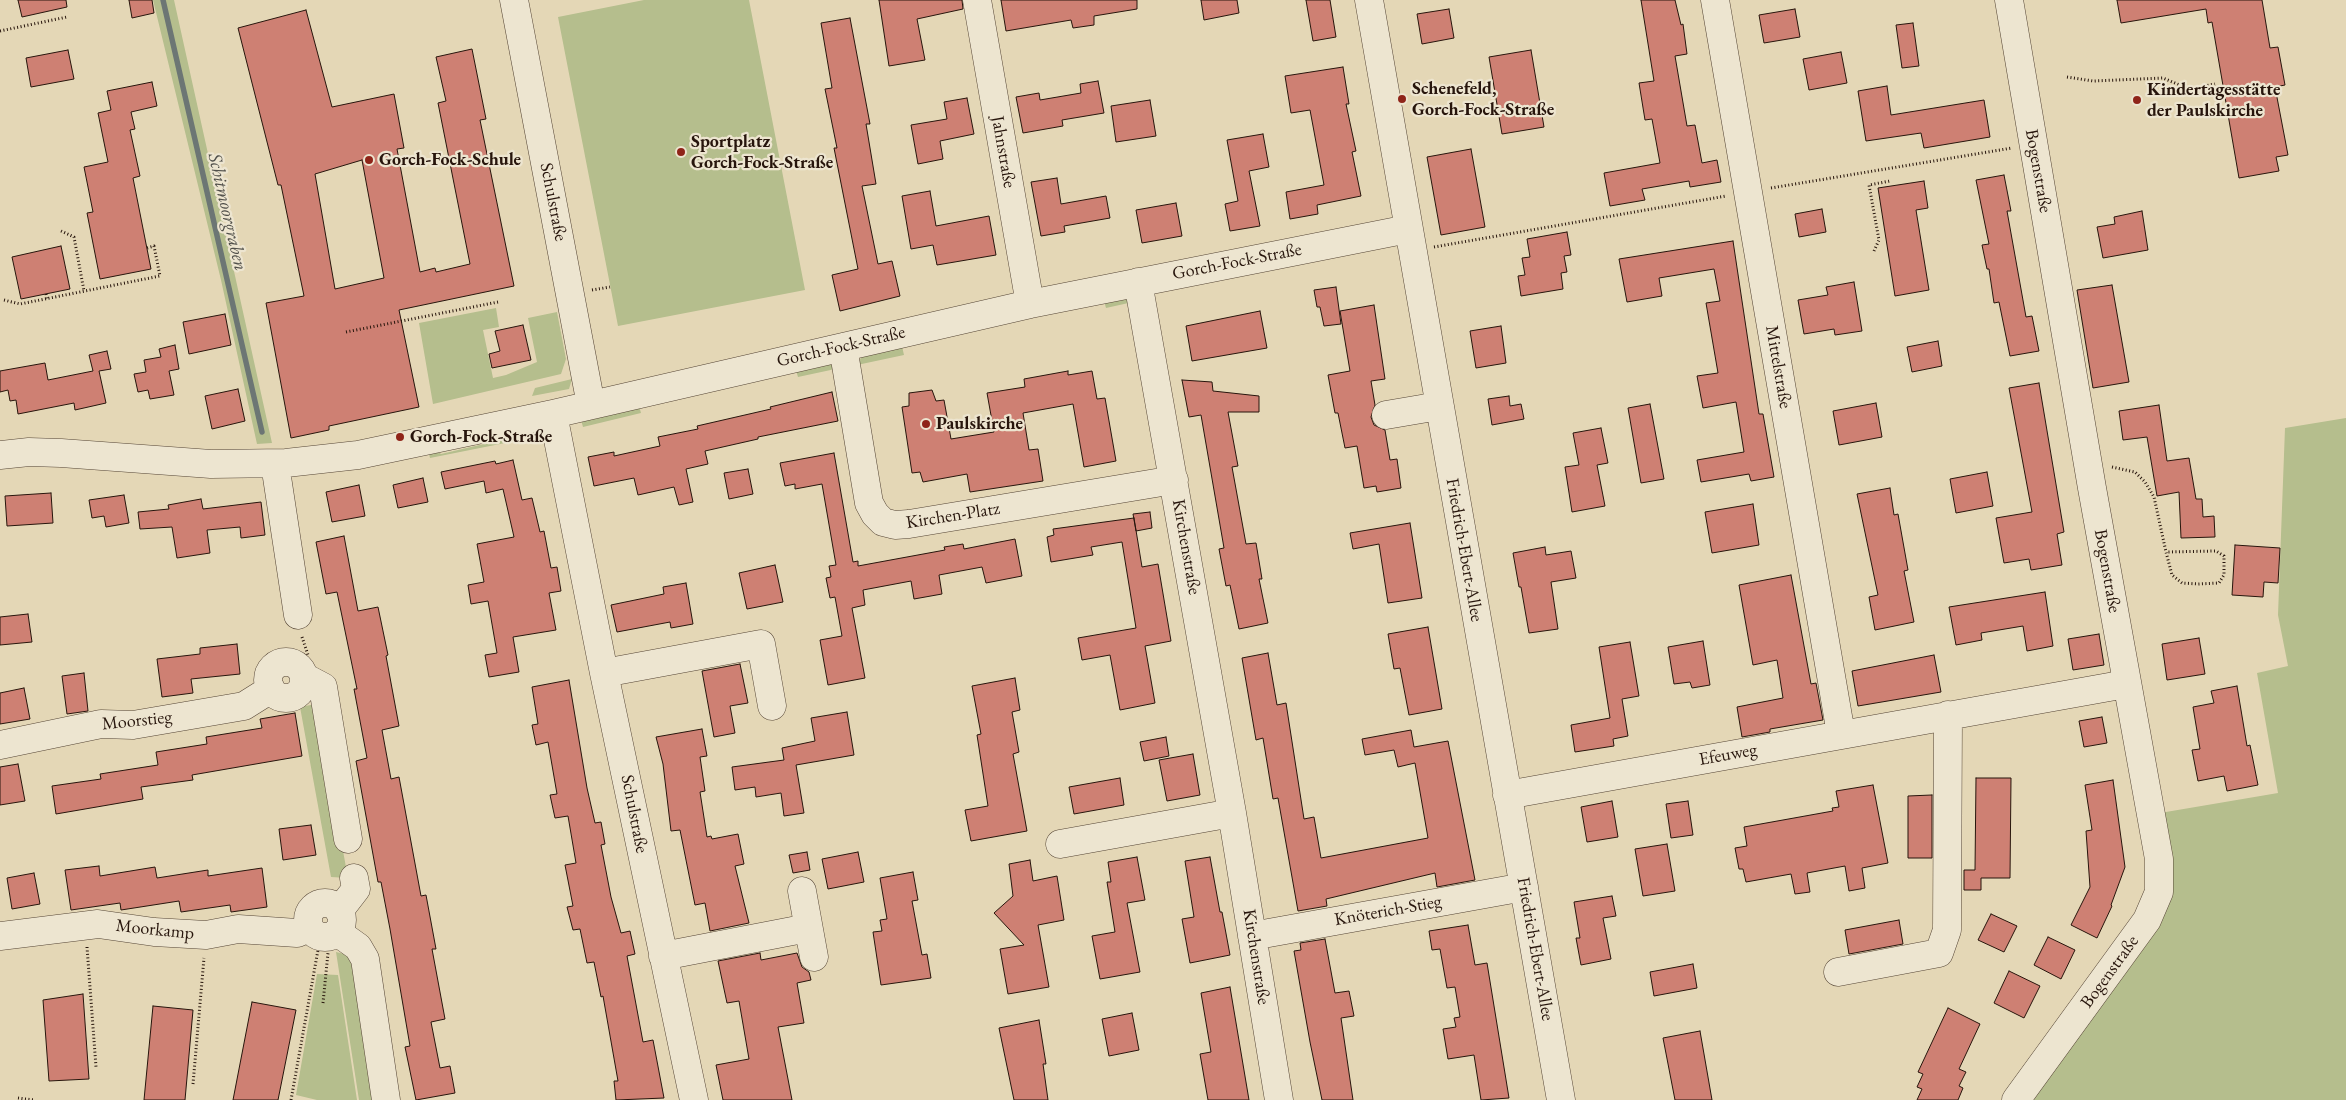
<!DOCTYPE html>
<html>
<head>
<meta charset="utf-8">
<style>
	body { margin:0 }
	canvas { display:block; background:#e4d7b6 }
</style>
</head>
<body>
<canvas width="2346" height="1100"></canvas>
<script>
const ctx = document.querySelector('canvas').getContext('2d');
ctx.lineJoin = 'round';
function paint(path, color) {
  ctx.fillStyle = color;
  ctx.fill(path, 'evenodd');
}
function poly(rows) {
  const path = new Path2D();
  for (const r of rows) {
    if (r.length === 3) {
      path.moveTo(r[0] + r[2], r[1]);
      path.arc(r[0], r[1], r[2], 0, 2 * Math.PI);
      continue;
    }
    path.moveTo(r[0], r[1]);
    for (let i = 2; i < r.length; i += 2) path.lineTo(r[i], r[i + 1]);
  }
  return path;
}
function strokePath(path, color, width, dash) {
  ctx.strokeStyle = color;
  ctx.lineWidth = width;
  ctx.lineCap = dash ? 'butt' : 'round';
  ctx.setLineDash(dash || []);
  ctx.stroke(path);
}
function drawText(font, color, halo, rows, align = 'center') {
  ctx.font = font + ' "EB Garamond",serif';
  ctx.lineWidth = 4.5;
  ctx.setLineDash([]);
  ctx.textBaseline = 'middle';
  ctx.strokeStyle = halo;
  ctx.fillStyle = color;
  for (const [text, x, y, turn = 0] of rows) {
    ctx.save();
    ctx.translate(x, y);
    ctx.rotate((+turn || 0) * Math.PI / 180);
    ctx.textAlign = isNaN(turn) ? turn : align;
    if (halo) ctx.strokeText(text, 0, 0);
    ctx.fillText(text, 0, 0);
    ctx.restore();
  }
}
paint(poly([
	[153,0,174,0,272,443,257,444,221,280],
	[644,0,749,0,805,290,618,326,558,17],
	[1102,294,1121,294,1133,302,1106,308],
	[496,308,499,327,483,330,493,378,506,375,537,362,528,318,557,312,566,359,561,374,433,404,419,323],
	[901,342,904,355,857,365,862,356],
	[826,360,840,368,798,377,795,367],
	[572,379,569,389,532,396,535,388],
	[638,402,641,413,583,427,580,416],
	[2346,418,2346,1100,2032,1100,2158,923,2160,813,2278,793,2257,673,2288,666,2278,615,2285,428],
	[528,425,530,438,430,458,428,450,435,449,441,454,518,436,522,426],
	[316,704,348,878,331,877,300,707],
	[336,952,353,956,378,1100,359,1100],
	[317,974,338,975,357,1100,317,1100,296,1095]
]), '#b5be8d');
strokePath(poly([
	[163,0,262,432]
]), '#6c7674', 5.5);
const building = poly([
	[18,0,66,0,67,7,22,17,18,0],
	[129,0,152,0,154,13,132,18,129,0],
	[879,0,962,0,963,9,917,19,925,60,889,66,879,0],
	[1001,0,1137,0,1137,9,1094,16,1094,25,1073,28,1071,20,1006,31,1001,0],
	[1201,0,1237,0,1239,13,1204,20,1201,0],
	[1306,0,1330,0,1336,37,1313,41,1306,0],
	[1641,0,1675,0,1681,25,1683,24,1687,54,1675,56,1687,126,1695,125,1702,163,1717,160,1721,182,1690,187,1689,181,1642,189,1645,200,1610,206,1604,173,1660,163,1652,119,1645,120,1639,83,1654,81,1641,0],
	[2117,0,2262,0,2270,48,2278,47,2285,85,2275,87,2288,155,2276,157,2279,171,2239,178,2212,22,2208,23,2206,9,2121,23,2117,0],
	[1449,9,1454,38,1422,44,1417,14,1449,9],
	[1795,9,1800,37,1764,43,1759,15,1795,9],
	[306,10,332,107,394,94,404,148,397,149,420,272,435,268,436,272,470,264,438,103,446,101,436,57,472,49,486,119,480,120,514,286,399,310,419,407,329,426,329,430,291,438,266,303,304,296,281,185,278,185,238,28,306,10],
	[362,160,384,278,335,289,315,174,362,160],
	[850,18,870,124,866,124,876,184,862,186,878,264,892,261,900,296,840,311,832,275,858,269,834,148,837,148,825,89,832,88,821,23,850,18],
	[1913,23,1919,66,1902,68,1896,25,1913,23],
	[68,50,74,79,31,87,26,58,68,50],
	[1531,50,1544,127,1502,134,1489,57,1531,50],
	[1841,52,1847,83,1809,90,1803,59,1841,52],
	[1343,67,1349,104,1346,104,1356,151,1352,152,1361,196,1317,205,1318,214,1290,219,1286,192,1324,185,1310,110,1291,113,1285,76,1343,67],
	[1098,81,1104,113,1062,120,1063,126,1023,133,1016,97,1039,93,1040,100,1081,93,1080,84,1098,81],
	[152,82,157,106,131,112,135,129,130,130,140,176,133,178,151,269,100,279,87,213,93,212,84,167,108,162,98,113,111,110,107,91,152,82],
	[1887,86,1891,115,1984,100,1990,137,1924,148,1921,133,1866,141,1858,91,1887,86],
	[967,98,974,134,940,141,943,159,918,164,911,125,947,119,944,102,967,98],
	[1150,100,1156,136,1116,142,1111,106,1150,100],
	[1263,134,1269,167,1249,171,1260,226,1230,231,1225,204,1238,201,1227,140,1263,134],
	[1471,149,1485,227,1441,235,1427,157,1471,149],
	[2004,175,2011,211,2007,211,2026,317,2032,316,2039,351,2010,356,1999,302,1994,303,1989,269,1987,269,1982,245,1989,244,1976,180,2004,175],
	[1057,178,1061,204,1106,196,1110,218,1064,226,1065,232,1041,236,1031,182,1057,178],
	[1924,181,1928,208,1916,210,1929,290,1895,296,1878,188,1924,181],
	[930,191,936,226,989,216,996,255,937,265,933,245,911,249,902,196,930,191],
	[1176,203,1182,236,1142,243,1136,210,1176,203],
	[1822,209,1826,232,1799,237,1795,214,1822,209],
	[2142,211,2148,250,2103,258,2097,227,2115,224,2114,217,2142,211],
	[1567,232,1571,255,1564,256,1567,272,1561,273,1563,289,1521,296,1518,276,1525,275,1522,258,1530,257,1527,239,1567,232],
	[1733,241,1759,414,1763,414,1774,477,1751,481,1749,474,1701,482,1697,460,1744,452,1736,402,1703,408,1697,376,1718,373,1706,303,1720,301,1714,269,1659,278,1662,296,1627,302,1619,259,1733,241],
	[61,246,70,289,21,299,12,257,61,246],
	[1854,282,1862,331,1835,335,1834,329,1804,334,1798,300,1828,295,1826,287,1854,282],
	[2112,285,2129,382,2093,388,2077,290,2112,285],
	[1336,287,1341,324,1324,326,1320,307,1317,307,1314,290,1336,287],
	[1374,305,1385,379,1371,381,1375,405,1371,417,1374,425,1385,430,1390,460,1397,459,1401,488,1377,492,1376,486,1364,488,1357,446,1345,448,1338,413,1335,413,1328,375,1350,371,1340,311,1374,305],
	[1260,311,1267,348,1192,361,1186,326,1260,311],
	[225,314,231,345,189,354,183,322,225,314],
	[523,325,531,360,492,368,489,354,500,351,495,331,523,325],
	[1501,326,1506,363,1476,368,1470,331,1501,326],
	[1938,341,1942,366,1912,372,1907,347,1938,341],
	[175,345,179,369,169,371,174,395,150,399,148,390,138,392,134,374,146,372,144,360,161,357,159,349,175,345],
	[107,351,111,369,99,371,106,403,75,410,74,403,18,414,16,400,10,401,8,390,0,392,0,371,45,363,48,380,93,371,89,355,107,351],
	[1068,371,1068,375,1092,371,1097,399,1105,398,1116,461,1084,467,1073,404,1023,413,1029,450,1038,449,1043,481,970,492,967,474,923,482,920,472,912,473,902,407,909,406,909,393,932,390,936,401,944,400,951,439,994,432,987,393,1025,387,1024,379,1068,371],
	[1182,380,1212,382,1213,391,1259,396,1259,412,1228,412,1238,466,1232,467,1246,544,1256,543,1262,579,1259,579,1268,623,1239,629,1230,585,1226,586,1219,549,1224,548,1201,415,1189,417,1182,380],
	[2039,383,2064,532,2057,534,2062,565,2031,570,2029,559,2004,563,1996,518,2032,512,2009,388,2039,383],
	[238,389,245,421,212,429,205,396,238,389],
	[832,392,838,421,758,437,758,439,705,451,708,464,686,469,693,502,679,505,674,487,638,495,634,478,594,486,588,457,614,452,614,456,660,446,658,437,698,429,697,426,771,409,770,407,832,392],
	[1509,396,1510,406,1521,404,1524,419,1492,425,1488,399,1509,396],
	[1876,403,1882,437,1839,445,1833,411,1876,403],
	[1650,404,1664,479,1641,483,1628,408,1650,404],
	[2159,405,2167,461,2189,458,2196,499,2202,499,2203,517,2214,516,2215,537,2181,538,2179,492,2157,496,2147,437,2123,440,2119,411,2159,405],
	[1601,428,1608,463,1597,465,1605,506,1572,512,1565,467,1579,465,1573,433,1601,428],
	[834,453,853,562,858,561,858,566,945,550,944,547,963,544,964,549,1015,539,1022,576,986,583,982,567,939,575,942,594,914,599,911,581,863,590,865,605,852,608,865,678,828,685,820,640,842,636,835,597,830,598,826,578,831,577,829,566,836,565,822,484,795,489,795,484,785,486,780,463,834,453],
	[513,460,522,500,532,498,540,532,544,531,551,568,557,567,561,591,549,593,556,630,513,637,519,672,489,677,485,655,497,653,488,601,471,604,468,585,484,582,477,544,514,537,503,489,486,493,484,481,445,489,441,472,495,461,496,464,513,460],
	[748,469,753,494,729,499,724,473,748,469],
	[1987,472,1993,506,1956,513,1950,479,1987,472],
	[423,478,428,502,398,508,393,485,423,478],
	[359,485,365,516,332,522,326,492,359,485],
	[1890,488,1894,515,1898,514,1908,570,1904,571,1914,622,1875,630,1869,597,1878,595,1857,494,1890,488],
	[51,493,53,523,7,526,5,496,51,493],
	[124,495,129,523,106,527,104,516,92,518,89,500,124,495],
	[201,499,203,509,261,502,265,535,241,538,240,527,207,530,210,553,177,558,172,527,140,529,138,512,169,509,168,505,201,499],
	[1753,504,1759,545,1712,553,1705,512,1753,504],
	[1150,512,1152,528,1136,531,1133,514,1150,512],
	[1134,518,1142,567,1158,564,1171,641,1145,646,1155,703,1120,710,1110,655,1082,660,1078,638,1136,628,1122,542,1091,547,1093,555,1051,562,1047,537,1054,535,1053,529,1134,518],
	[1410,523,1422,598,1388,603,1379,544,1353,549,1350,533,1410,523],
	[344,536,358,611,378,607,388,655,386,656,399,726,382,730,391,779,399,777,421,896,426,895,436,949,432,949,445,1019,431,1022,440,1068,450,1066,455,1093,416,1100,405,1047,410,1046,390,929,381,882,378,882,356,761,367,758,354,689,357,689,337,592,326,594,316,542,344,536],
	[2235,545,2280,548,2278,583,2264,582,2263,597,2232,595,2235,545],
	[1545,547,1546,555,1571,551,1576,578,1551,582,1558,629,1529,633,1521,587,1519,587,1513,553,1545,547],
	[775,565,783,602,747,609,739,573,775,565],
	[1791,575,1811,684,1816,683,1823,720,1770,729,1770,732,1742,737,1737,707,1783,698,1777,660,1753,665,1739,585,1791,575],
	[686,583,693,624,671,628,670,622,617,632,611,605,664,594,663,587,686,583],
	[2045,592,2053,646,2027,651,2023,626,1981,633,1982,640,1956,645,1949,607,2045,592],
	[28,614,32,642,0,645,0,617,28,614],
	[1428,627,1442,709,1409,715,1400,668,1394,669,1388,634,1428,627],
	[2099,634,2104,665,2073,670,2068,639,2099,634],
	[2199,638,2205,674,2167,680,2162,644,2199,638],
	[1703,641,1710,685,1692,688,1690,682,1674,684,1668,647,1703,641],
	[1630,642,1639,696,1622,699,1628,736,1613,739,1614,746,1575,752,1571,725,1610,718,1599,647,1630,642],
	[237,644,240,674,191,679,193,693,162,697,157,659,200,654,200,648,237,644],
	[1268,653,1277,705,1286,703,1304,819,1314,817,1321,858,1428,838,1415,763,1398,767,1394,750,1365,755,1362,739,1411,730,1414,747,1448,741,1475,880,1437,887,1435,873,1326,899,1327,906,1298,911,1278,798,1273,799,1263,738,1256,740,1242,658,1268,653],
	[1934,655,1941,692,1858,706,1852,671,1934,655],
	[740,664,748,703,730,706,735,733,714,737,702,671,740,664],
	[84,673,88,711,67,714,62,676,84,673],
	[1015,678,1020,710,1012,712,1019,752,1013,754,1027,831,971,841,965,810,988,806,977,735,981,734,972,686,1015,678],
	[569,680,587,788,595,823,601,822,605,844,601,845,611,897,621,933,630,931,635,954,627,956,643,1042,653,1040,664,1098,616,1100,614,1081,618,1081,603,996,601,997,594,962,587,963,580,929,573,930,567,907,573,906,565,865,576,863,568,816,555,818,550,795,557,794,548,742,536,745,532,725,538,724,532,687,569,680],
	[2237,686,2247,746,2250,745,2258,785,2227,791,2224,776,2198,781,2192,750,2200,749,2193,707,2214,703,2211,691,2237,686],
	[24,688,30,719,0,724,0,693,24,688],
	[847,712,854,755,796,765,804,813,784,816,781,793,756,797,755,787,735,790,732,767,784,760,782,748,815,741,811,718,847,712],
	[295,713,302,756,192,775,193,780,141,787,143,799,56,814,52,786,101,779,100,774,158,765,156,752,207,744,206,737,262,728,260,719,295,713],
	[2102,717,2107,743,2084,747,2079,721,2102,717],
	[702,729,707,756,700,757,705,791,700,792,707,837,711,836,712,839,738,834,744,864,735,866,749,923,710,931,705,903,695,905,680,830,671,831,663,764,656,737,702,729],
	[1166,737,1169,756,1144,761,1140,742,1166,737],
	[1193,754,1200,795,1167,801,1159,760,1193,754],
	[18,764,25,801,0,805,0,767,18,764],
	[1120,778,1124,805,1074,814,1069,787,1120,778],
	[1976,778,2011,778,2010,878,1981,878,1981,890,1964,890,1964,870,1975,870,1976,778],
	[2113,780,2125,867,2111,905,2112,906,2097,938,2071,925,2090,887,2086,831,2092,830,2085,785,2113,780],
	[1873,785,1888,863,1862,868,1865,888,1849,891,1845,866,1807,873,1810,892,1795,894,1791,874,1746,882,1743,869,1739,869,1735,848,1747,846,1744,827,1833,811,1832,808,1839,807,1836,791,1873,785],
	[1932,795,1932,858,1908,858,1908,796,1932,795],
	[1612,801,1618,837,1587,842,1581,807,1612,801],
	[1688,801,1693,835,1671,838,1666,804,1688,801],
	[311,825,316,855,283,860,279,829,311,825],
	[1667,844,1675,891,1643,896,1635,849,1667,844],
	[807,852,810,870,793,873,789,855,807,852],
	[858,852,864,882,828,889,822,859,858,852],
	[1137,857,1145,900,1127,903,1140,972,1100,979,1092,936,1115,932,1107,882,1111,882,1108,862,1137,857],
	[1210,857,1220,912,1222,912,1230,955,1190,963,1182,919,1194,917,1185,861,1210,857],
	[1030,860,1033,881,1057,876,1064,920,1038,925,1049,987,1008,994,1000,949,1024,945,994,913,1013,896,1009,864,1030,860],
	[99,866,100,876,155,867,157,878,208,870,208,876,262,868,267,907,231,912,230,905,181,912,179,901,121,910,120,903,71,910,65,870,99,866],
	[913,872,918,900,912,901,922,955,927,954,931,978,881,985,873,932,882,931,880,920,887,919,880,878,913,872],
	[34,873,40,904,12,909,7,878,34,873],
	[1612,896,1616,916,1603,918,1611,959,1581,965,1576,938,1580,938,1574,902,1612,896],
	[1991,914,2017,926,2004,952,1978,940,1991,914],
	[1899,920,1903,944,1849,954,1845,930,1899,920],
	[1468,925,1475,965,1487,963,1509,1098,1481,1100,1474,1055,1448,1059,1443,1029,1456,1027,1454,1018,1460,1017,1455,987,1447,988,1440,949,1432,950,1429,931,1468,925],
	[2048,937,2075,950,2061,979,2034,965,2048,937],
	[1325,939,1335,993,1349,991,1354,1016,1341,1018,1353,1100,1322,1100,1310,1042,1294,951,1301,950,1300,943,1325,939],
	[760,953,761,960,797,953,802,967,809,972,811,980,797,983,804,1023,778,1027,792,1100,723,1100,716,1065,749,1059,739,1001,727,1003,718,961,760,953],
	[1693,964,1697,988,1654,996,1650,972,1693,964],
	[2009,971,2040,986,2024,1018,1994,1003,2009,971],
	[1230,987,1249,1100,1208,1100,1200,1054,1211,1052,1201,993,1230,987],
	[83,994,89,1079,49,1081,43,1000,83,994],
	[252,1002,296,1010,278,1100,233,1100,252,1002],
	[153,1006,193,1010,185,1100,144,1100,153,1006],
	[1948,1008,1980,1024,1959,1069,1966,1072,1959,1086,1963,1088,1958,1100,1917,1100,1922,1089,1917,1087,1923,1074,1918,1072,1948,1008],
	[1132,1013,1139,1050,1109,1056,1102,1019,1132,1013],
	[1039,1020,1046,1064,1043,1064,1048,1100,1014,1100,999,1028,1039,1020],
	[1700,1031,1712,1100,1675,1100,1663,1038,1700,1031]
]);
paint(building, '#ce8073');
strokePath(building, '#27150c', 1);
const minor = poly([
	[514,0,591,405],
	[977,0,1030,304],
	[1369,0,1561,1100],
	[1715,0,1841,734],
	[2009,0,2092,488,2159,859,2159,892,2147,920,2016,1100],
	[1138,282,1232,813,1279,1100],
	[843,347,869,503,875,514,883,522,895,525,909,524,1174,480],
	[553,414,604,673,694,1100],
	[1386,415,1439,406],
	[0,455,29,452,61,453,211,464,286,463,358,455,553,414,1030,304,1408,229],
	[275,464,298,615],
	[286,680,18],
	[604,673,761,644,772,706],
	[304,677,323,687,348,839],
	[0,745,101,724,133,725,244,706,271,689],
	[1507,795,2126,684],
	[1060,844,1232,813],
	[802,891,814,957],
	[325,920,17],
	[339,911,356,889,354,878],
	[337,932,358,947,365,959,386,1100],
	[0,936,98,924,154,932,206,935,238,929,297,933,309,928],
	[1252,936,1524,887],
	[663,956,808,928],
	[1838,972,1939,953,1947,930,1948,715]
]);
strokePath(minor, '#564636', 29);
strokePath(poly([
	[0,31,67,17],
	[2067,77,2093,81,2163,78,2189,89,2215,84],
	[1771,188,2012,148],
	[61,231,74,237,84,291],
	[1434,247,1726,196],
	[1874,251,1879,240,1869,185,1890,181],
	[592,290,610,287],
	[46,294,47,299],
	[4,300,20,304,160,276,154,246,147,248],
	[346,332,498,302],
	[2112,467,2135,472,2145,482,2154,497,2166,552,2172,575,2182,583,2198,584,2219,583,2224,575,2224,556,2216,551,2166,552],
	[302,637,308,655],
	[87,947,96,1067],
	[323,1003,328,953],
	[193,1084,204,958],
	[18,1098,34,1100],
	[291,1100,318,950]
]), '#27150c', 3, [1, 2.5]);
strokePath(minor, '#ede5d0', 28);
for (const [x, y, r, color] of [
	[1402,99,5,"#8f2418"],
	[2137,100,5,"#8f2418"],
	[681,152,5,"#8f2418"],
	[369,160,5,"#8f2418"],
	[926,424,5,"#8f2418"],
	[400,437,5,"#8f2418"]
]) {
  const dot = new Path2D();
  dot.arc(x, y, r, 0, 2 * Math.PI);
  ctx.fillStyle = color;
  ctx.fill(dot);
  strokePath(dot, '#ede5d0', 2);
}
drawText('bold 18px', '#27150c', '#ede5d0', [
	["Schenefeld,",1412,89],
	["Gorch-Fock-Straße",1412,110],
	["Kindertagesstätte",2147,90],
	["der Paulskirche",2147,111],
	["Sportplatz",691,142],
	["Gorch-Fock-Straße",691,163],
	["Gorch-Fock-Schule",379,160],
	["Paulskirche",936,424],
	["Gorch-Fock-Straße",410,437]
], 'left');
drawText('18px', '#27150c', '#ede5d0', [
	["Jahnstraße",1003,152,80],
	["Bogenstraße",2038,171,80],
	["Schulstraße",553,202,79],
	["Gorch-Fock-Straße",1237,262,-11],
	["Gorch-Fock-Straße",841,347,-13],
	["Mittelstraße",1778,367,80],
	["Kirchen-Platz",953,516,-9],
	["Kirchenstraße",1186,547,80],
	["Friedrich-Ebert-Allee",1464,550,80],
	["Bogenstraße",2107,571,80],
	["Moorstieg",137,721,-6],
	["Efeuweg",1728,755,-10],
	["Schulstraße",634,814,79],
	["Knöterich-Stieg",1388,911,-10],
	["Moorkamp",155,930,6],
	["Friedrich-Ebert-Allee",1535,949,80],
	["Kirchenstraße",1256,957,81],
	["Bogenstraße",2110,972,-54]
]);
drawText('italic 19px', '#4f4e49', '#ede5d0', [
	["Schitmoorgraben",227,212,77]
]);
</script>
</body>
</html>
